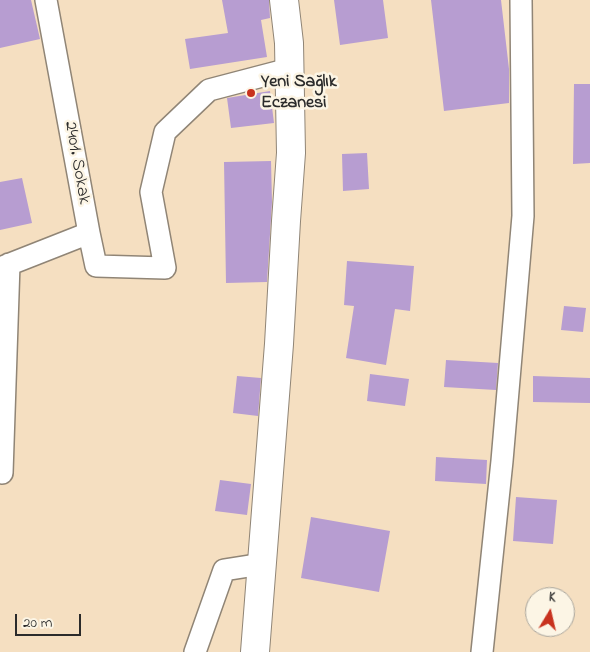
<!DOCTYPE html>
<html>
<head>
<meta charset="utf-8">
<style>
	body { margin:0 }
	#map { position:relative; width:590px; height:652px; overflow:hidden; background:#f5dfc1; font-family:"Indie Flower",sans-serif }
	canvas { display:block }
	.north { position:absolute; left:525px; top:587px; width:50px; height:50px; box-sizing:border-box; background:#fcf5e5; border:1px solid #a8a49b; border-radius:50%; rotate:9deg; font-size:14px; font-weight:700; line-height:20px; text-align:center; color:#2b2b2b }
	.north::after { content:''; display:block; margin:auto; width:18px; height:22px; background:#c8321e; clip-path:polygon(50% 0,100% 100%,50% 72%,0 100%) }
	.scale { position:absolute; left:15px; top:614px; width:66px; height:22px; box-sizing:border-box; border:2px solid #2b2b2b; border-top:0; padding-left:6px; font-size:15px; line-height:18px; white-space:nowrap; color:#2b2b2b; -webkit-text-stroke:4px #fcf5e5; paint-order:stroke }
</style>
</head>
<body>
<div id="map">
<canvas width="590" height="652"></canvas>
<div class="north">K</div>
<div class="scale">20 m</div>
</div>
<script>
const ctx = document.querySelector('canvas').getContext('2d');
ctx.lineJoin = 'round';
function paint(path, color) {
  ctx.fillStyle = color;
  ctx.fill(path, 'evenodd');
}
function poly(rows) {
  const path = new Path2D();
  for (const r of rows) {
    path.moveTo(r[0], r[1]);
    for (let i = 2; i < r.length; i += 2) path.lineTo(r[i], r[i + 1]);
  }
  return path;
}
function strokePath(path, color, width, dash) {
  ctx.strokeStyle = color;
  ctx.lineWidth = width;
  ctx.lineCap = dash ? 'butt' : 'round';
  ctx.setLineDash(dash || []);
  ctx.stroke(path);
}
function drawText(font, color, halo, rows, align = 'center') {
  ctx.font = font + ' "Indie Flower",sans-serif';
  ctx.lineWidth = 5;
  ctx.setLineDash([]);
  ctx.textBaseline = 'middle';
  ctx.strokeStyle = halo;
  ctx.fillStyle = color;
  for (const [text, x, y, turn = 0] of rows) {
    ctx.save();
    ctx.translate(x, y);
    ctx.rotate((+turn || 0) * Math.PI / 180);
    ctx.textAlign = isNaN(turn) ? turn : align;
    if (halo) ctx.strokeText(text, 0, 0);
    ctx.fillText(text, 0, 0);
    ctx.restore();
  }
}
paint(poly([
	[0,0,31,0,40,39,0,48],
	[222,0,269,0,270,18,261,20,267,57,190,69,185,39,228,33],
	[334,0,383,0,388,38,340,45],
	[431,0,501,0,509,69,509,103,444,111],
	[574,84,590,84,590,163,573,164],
	[270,91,274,123,231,128,227,98],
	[367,153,369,189,343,191,342,154],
	[271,161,272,202,267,282,226,283,224,162],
	[22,178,32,223,0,230,0,182],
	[347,261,414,266,410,311,395,309,386,365,346,358,354,306,344,305],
	[564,306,586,308,583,332,561,330],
	[446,360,498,363,496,390,444,387],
	[370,374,409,379,405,406,367,401],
	[237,376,261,378,258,416,233,413],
	[533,376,590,378,590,403,533,402],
	[436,457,487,460,486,484,435,481],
	[220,480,251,484,247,515,215,511],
	[516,497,557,500,553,544,513,541],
	[311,517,390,531,379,592,301,578]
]), '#b79dd1');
const street = poly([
	[89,233,96,266,165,268,151,192,165,132,209,90,289,69],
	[0,268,89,233,46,0],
	[2,473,9,264],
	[195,652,224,570,262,564],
	[482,652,502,461,523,216,521,0]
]);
const secondary = poly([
	[255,652,279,344,286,221,291,153,289,43,284,0]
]);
strokePath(street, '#908576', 24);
strokePath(secondary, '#908576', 30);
strokePath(street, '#fff', 21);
strokePath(secondary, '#fff', 28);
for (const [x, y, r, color] of [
	[251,93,5,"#c8321e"]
]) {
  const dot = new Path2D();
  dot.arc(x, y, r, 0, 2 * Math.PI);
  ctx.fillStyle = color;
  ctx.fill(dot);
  strokePath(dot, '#fcf5e5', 2);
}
drawText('bold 18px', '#2b2b2b', '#fcf5e5', [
	["Yeni Sağlık",261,83],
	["Eczanesi",261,104]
], 'left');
drawText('18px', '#2b2b2b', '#fcf5e5', [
	["2401. Sokak",76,163,80]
]);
</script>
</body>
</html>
